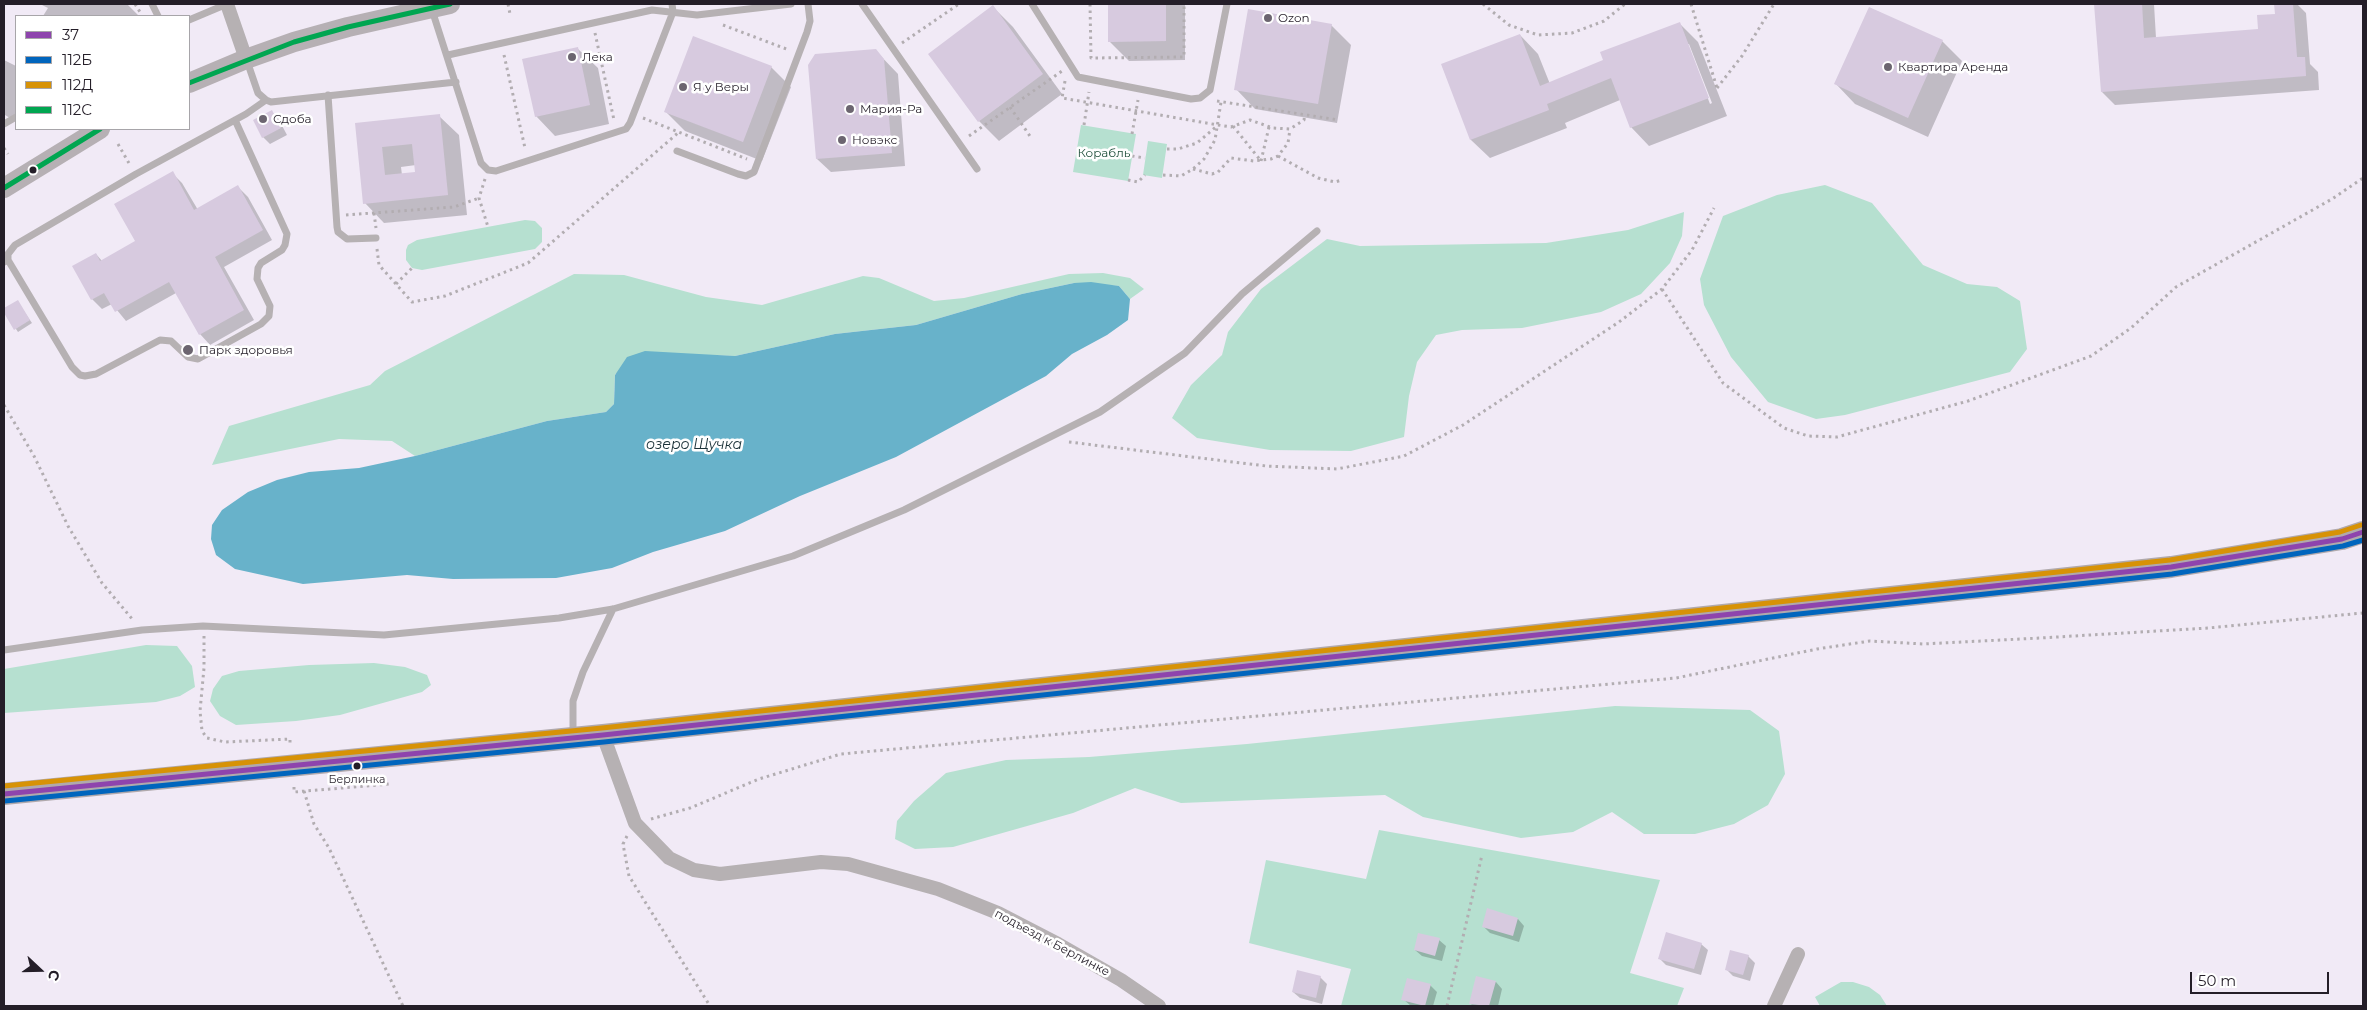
<!DOCTYPE html>
<html>
<head>
<meta charset="utf-8">
<style>
	body { margin:0 }
	#map { position:relative; width:2367px; height:1010px; overflow:hidden; background:#f1eaf6; font-family:Montserrat,sans-serif }
	canvas { display:block }
	.frame { position:absolute; inset:0; border:5px solid #241e28; pointer-events:none }
	.legend { position:absolute; left:15px; top:15px; width:175px; height:115px; box-sizing:border-box; background:#fff; border:1px solid #a7a5a9; margin:0; padding:6px 9px; list-style:none; font-size:15px; color:#241e28 }
	.legend li { display:flex; align-items:center; gap:10px; height:25px }
	.legend b { width:25px; border:1px solid #a7a5a9 }
	.north { position:absolute; left:15px; top:945px; width:50px; height:50px; -webkit-text-stroke:4px #fff; paint-order:stroke; rotate:111deg; font-size:14px; font-weight:700; line-height:20px; text-align:center; color:#241e28 }
	.north::after { content:''; display:block; margin:auto; width:18px; height:22px; background:#241e28; clip-path:polygon(50% 0,100% 100%,50% 72%,0 100%) }
	.scale { position:absolute; left:2190px; top:972px; width:139px; height:22px; box-sizing:border-box; border:2px solid #241e28; border-top:0; padding-left:6px; font-size:15px; line-height:18px; white-space:nowrap; color:#241e28; -webkit-text-stroke:4px #fff; paint-order:stroke }
</style>
</head>
<body>
<div id="map">
<canvas width="2367" height="1010"></canvas>
<div class="frame"></div>
<ul class="legend">
<li><b style="height:6px;background:#8e44ad"></b>37</li>
<li><b style="height:6px;background:#0065bd"></b>112Б</li>
<li><b style="height:6px;background:#d79206"></b>112Д</li>
<li><b style="height:6px;background:#00a651"></b>112С</li>
</ul>
<div class="north">С</div>
<div class="scale">50 m</div>
</div>
<script>
const ctx = document.querySelector('canvas').getContext('2d');
ctx.lineJoin = 'round';
function paint(path, color) {
  ctx.fillStyle = color;
  ctx.fill(path, 'evenodd');
}
function poly(rows) {
  const path = new Path2D();
  for (const r of rows) {
    path.moveTo(r[0], r[1]);
    for (let i = 2; i < r.length; i += 2) path.lineTo(r[i], r[i + 1]);
  }
  return path;
}
function strokePath(path, color, width, dash) {
  ctx.strokeStyle = color;
  ctx.lineWidth = width;
  ctx.lineCap = dash ? 'butt' : 'round';
  ctx.setLineDash(dash || []);
  ctx.stroke(path);
}
function drawText(font, color, halo, rows, align = 'center') {
  ctx.font = font + ' Montserrat,sans-serif';
  ctx.lineWidth = 5;
  ctx.setLineDash([]);
  ctx.textBaseline = 'middle';
  ctx.strokeStyle = halo;
  ctx.fillStyle = color;
  for (const [text, x, y, turn = 0] of rows) {
    ctx.save();
    ctx.translate(x, y);
    ctx.rotate((+turn || 0) * Math.PI / 180);
    ctx.textAlign = isNaN(turn) ? turn : align;
    if (halo) ctx.strokeText(text, 0, 0);
    ctx.fillText(text, 0, 0);
    ctx.restore();
  }
}
paint(poly([
	[1081,125,1136,134,1128,181,1073,172],
	[1148,141,1167,144,1162,178,1143,175],
	[1825,185,1872,203,1923,265,1967,284,1997,287,2020,301,2027,349,2010,372,1845,415,1816,419,1768,402,1731,357,1704,305,1700,279,1723,216,1777,195],
	[1684,212,1682,236,1670,263,1641,294,1601,312,1522,328,1462,330,1436,335,1417,362,1409,396,1404,437,1351,451,1270,450,1197,438,1172,418,1191,385,1222,355,1228,332,1261,289,1327,239,1360,246,1546,243,1628,230],
	[525,220,535,221,542,228,542,242,535,249,422,270,412,268,406,260,406,250,408,245,417,240],
	[1103,273,1130,278,1144,289,1130,299,1119,286,1074,283,1022,294,916,325,835,334,735,356,698,355,615,374,614,404,606,412,547,421,415,456,392,441,339,439,212,465,229,426,370,385,385,371,574,274,624,275,706,297,762,305,863,276,879,278,934,301,964,298,1069,274],
	[146,645,177,646,192,666,195,687,180,696,156,702,4,713,4,669],
	[374,663,405,667,427,675,431,685,422,692,340,715,296,721,236,725,220,716,210,701,213,689,222,676,239,671,309,665],
	[1615,706,1750,710,1779,731,1785,774,1768,805,1734,824,1695,834,1644,834,1612,812,1573,832,1521,838,1423,817,1385,795,1181,803,1135,788,1073,813,953,847,915,849,895,839,897,821,914,801,946,773,1006,760,1089,757,1247,744],
	[1379,830,1660,880,1630,973,1684,988,1677,1006,1341,1006,1351,969,1249,943,1266,860,1366,879],
	[1841,982,1853,982,1869,987,1880,995,1887,1006,1820,1006,1815,997]
]), '#b6e0d0');
paint(poly([
	[1091,282,1119,286,1130,299,1128,320,1107,335,1072,354,1046,376,896,457,800,496,725,531,653,552,612,568,556,578,453,579,407,575,303,584,235,569,216,555,211,539,212,525,222,510,248,492,277,480,309,472,359,468,415,456,547,421,606,412,614,404,615,375,627,357,645,351,735,356,835,334,916,325,1022,294,1074,283]
]), '#68b2ca');
paint(poly([
	[40,4,127,4,138,15,43,16,48,8],
	[1109,4,1185,4,1185,60,1129,61,1110,42],
	[2095,4,2154,4,2156,38,2259,30,2276,15,2275,4,2297,4,2306,13,2310,64,2318,72,2319,90,2115,105,2102,92],
	[993,7,1013,27,1062,94,999,141,979,121],
	[1870,8,1942,41,1962,61,1928,137,1855,104,1836,84],
	[1679,23,1698,42,1727,116,1649,146,1631,127,1620,100,1565,123,1567,128,1490,158,1471,140,1442,65,1520,35,1538,54,1550,84,1605,61],
	[1687,44,1689,44,1712,103,1710,104],
	[1331,25,1351,45,1337,123,1255,109,1236,89],
	[578,49,598,68,609,124,555,136,536,116],
	[876,51,898,74,905,166,831,172,817,159],
	[4,60,16,66,15,121,5,115,4,117],
	[771,67,791,87,762,161,685,131,665,111],
	[272,112,278,118,287,135,270,144,263,137,255,121],
	[439,116,459,135,467,215,384,223,365,203,356,124],
	[416,165,417,173,402,175,401,167],
	[172,173,182,183,198,210,238,187,248,197,272,240,224,267,254,320,210,345,200,334,176,293,126,321,112,304,102,309,92,299,96,254,102,261,137,242],
	[17,301,32,323,18,332,4,311],
	[1518,919,1524,926,1519,942,1490,933,1483,926],
	[1439,940,1446,946,1442,961,1422,956,1415,950],
	[1701,944,1708,950,1701,975,1666,965,1660,959],
	[1748,956,1755,963,1750,981,1733,976,1727,970],
	[1320,977,1327,984,1322,1004,1300,998,1293,992],
	[1477,977,1496,982,1502,989,1498,1006,1473,1006,1470,1003],
	[1430,985,1437,992,1433,1006,1411,1006,1403,999]
]), '#0003');
paint(poly([
	[1108,4,1166,4,1166,41,1108,42],
	[2094,4,2142,4,2144,38,2258,29,2257,15,2275,14,2274,4,2293,4,2297,57,2305,57,2306,76,2101,92],
	[993,5,1043,74,978,122,928,54],
	[1869,7,1943,40,1908,118,1834,84],
	[1248,9,1332,24,1318,104,1234,90],
	[1680,22,1709,98,1630,128,1611,78,1547,104,1549,110,1470,140,1441,64,1520,34,1540,86,1603,60,1600,52],
	[693,36,772,66,743,142,664,112],
	[578,47,590,105,535,117,522,59],
	[876,49,884,59,892,153,816,159,808,65,815,54],
	[272,110,281,128,262,138,253,120],
	[440,114,448,195,363,204,355,123],
	[412,144,415,172,385,175,382,147],
	[173,171,194,210,238,185,263,230,215,257,244,310,199,335,169,282,115,312,104,293,91,300,72,266,96,253,100,261,135,241,114,204],
	[18,300,30,320,14,330,4,313,4,308],
	[1487,908,1518,918,1513,936,1482,927],
	[1666,932,1702,943,1694,969,1658,959],
	[1418,933,1440,938,1435,956,1414,950],
	[1730,950,1749,955,1743,975,1725,970],
	[1297,970,1321,976,1316,998,1292,992],
	[1476,976,1496,981,1489,1006,1469,1004],
	[1407,978,1431,984,1425,1006,1401,1000]
]), '#d7cadf');
strokePath(poly([
	[135,4,140,12],
	[508,4,510,14],
	[1090,4,1091,58,1184,57,1184,4],
	[1483,4,1509,25,1538,35,1572,33,1604,21,1625,4],
	[1691,4,1717,88],
	[723,25,789,50],
	[595,33,614,120],
	[902,43,959,4],
	[504,55,525,148],
	[1065,81,1062,98,1218,125,1231,127,1250,120,1273,128,1290,129,1304,120,1305,114],
	[1717,88,1742,56,1774,4],
	[1217,101,1339,120],
	[1010,107,1032,139],
	[643,118,747,159],
	[1084,125,1089,92],
	[1233,126,1261,161],
	[1132,134,1138,100],
	[969,136,1062,71],
	[118,144,130,165],
	[4,148,8,154],
	[1167,149,1178,149,1197,143,1217,126],
	[1132,156,1145,158],
	[1278,156,1318,178,1335,182,1342,180],
	[1261,161,1269,127],
	[1193,169,1212,174,1218,172,1231,158,1254,161,1271,159,1278,156,1288,143,1290,129],
	[1163,175,1181,176,1193,169,1204,159,1215,140,1221,102],
	[485,179,479,198,488,227],
	[1128,180,1138,182,1145,175],
	[374,213,376,228],
	[346,215,454,207,479,198],
	[377,249,379,265,412,302,445,296,528,263,679,132],
	[396,284,412,268],
	[1662,289,1723,383,1784,428,1808,436,1837,437,1968,401,2091,356,2131,328,2176,287,2332,199,2363,178],
	[4,405,34,456,68,526,102,583,133,620],
	[1069,442,1266,466,1337,469,1404,456,1463,425,1619,322,1662,289,1692,250,1714,208],
	[204,636,204,668,200,711,202,731,207,738,225,742,290,739,290,744],
	[294,787,294,792,390,784],
	[304,791,314,824,329,848,403,1006],
	[651,819,690,808,759,779,841,754,1676,678,1817,649,1870,641,1923,644,2040,638,2208,628,2363,613],
	[627,836,623,844,629,876,710,1006],
	[1447,1006,1482,855]
]), '#b2adb1', 3, [2.5, 4]);
strokePath(poly([
	[152,4,158,16],
	[862,4,977,169],
	[1032,4,1078,77,1191,99,1200,98,1210,90,1227,4],
	[432,10,481,163,488,170,496,171,626,129,630,123,673,12,672,4],
	[189,20,227,4],
	[448,55,652,10,697,15,791,4],
	[247,61,258,93,266,100,271,102,456,82],
	[328,95,337,227,338,232,347,239,376,238],
	[4,124,16,117],
	[677,151,738,174,746,176,754,172,807,32,810,21,808,4],
	[8,260,8,254,15,245,136,174,246,114,266,100],
	[4,262,8,260,72,367,80,375,85,376,96,374,160,340,171,341,188,357,198,359,261,324,269,316,270,306,257,279,258,268,261,263,282,250,285,245,287,234,235,120],
	[4,650,142,630,203,626,384,635,559,618,613,609,793,556,904,510,1100,412,1185,353,1242,294,1317,231],
	[573,735,573,701,583,672,613,609]
]), '#b6b1b3', 7);
strokePath(poly([
	[227,4,246,59],
	[603,735,635,823,669,858,694,870,720,874,821,862,848,864,938,889,998,913,1058,944,1121,980,1159,1006],
	[1774,1006,1798,954]
]), '#b6b1b3', 14);
strokePath(poly([
	[189,83,246,59,294,42,348,27,450,4],
	[4,188,100,129]
]), '#b6b0b4', 20);
strokePath(poly([
	[4,794,603,735,2171,567,2342,539,2363,532]
]), '#b0a9ac', 22);
strokePath(poly([
	[4,794,603,735,2171,567,2342,539,2363,532]
]), '#8e44ad', 5);
strokePath(poly([
	[5,801,604,742,2172,574,2343,546,2363,540]
]), '#0065bd', 5);
strokePath(poly([
	[4,786,602,728,2170,560,2340,532,2361,525]
]), '#d79206', 5);
strokePath(poly([
	[189,83,294,42,348,27,450,4],
	[4,188,100,129]
]), '#00a651', 5);
for (const [x, y, r, color] of [
	[1268,18,5,"#6c6570"],
	[572,57,5,"#6c6570"],
	[1888,67,5,"#6c6570"],
	[683,87,5,"#6c6570"],
	[850,109,5,"#6c6570"],
	[263,119,5,"#6c6570"],
	[842,140,5,"#6c6570"],
	[33,170,4.5,"#241e28"],
	[188,350,6,"#6c6570"],
	[357,766,4.5,"#241e28"]
]) {
  const dot = new Path2D();
  dot.arc(x, y, r, 0, 2 * Math.PI);
  ctx.fillStyle = color;
  ctx.fill(dot);
  strokePath(dot, '#fff', 2);
}
drawText('11px', '#241e28', '#fff', [
	["Берлинка",357,780]
]);
drawText('12px', '#241e28', '#fff', [
	["Ozon",1278,18],
	["Лека",582,57],
	["Квартира Аренда",1898,67],
	["Я у Веры",693,87],
	["Мария-Ра",860,109],
	["Сдоба",273,119],
	["Новэкс",852,140],
	["Парк здоровья",199,350]
], 'left');
drawText('12px', '#1f4f3b', '#fff', [
	["Корабль",1104,153]
]);
drawText('12px', '#241e28', '#fff', [
	["подъезд к Берлинке",1052,943,28]
]);
drawText('italic 14px', '#1a3138', '#fff', [
	["озеро Щучка",694,445]
]);
</script>
</body>
</html>
